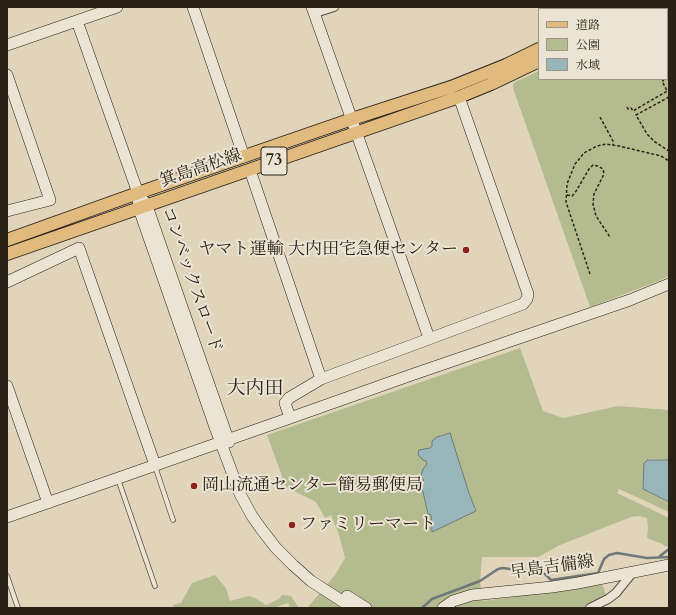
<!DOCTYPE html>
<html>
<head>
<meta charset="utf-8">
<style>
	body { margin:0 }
	#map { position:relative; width:676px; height:615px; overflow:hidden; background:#e0d4bb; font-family:Cardo,"Noto Serif JP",serif }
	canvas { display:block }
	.frame { position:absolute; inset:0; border:8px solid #2d2217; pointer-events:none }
	.legend { position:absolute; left:538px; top:8px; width:130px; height:72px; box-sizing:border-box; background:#ebe3d3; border:1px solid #9f9688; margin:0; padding:5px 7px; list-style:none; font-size:12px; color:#2d2217 }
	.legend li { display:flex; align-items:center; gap:8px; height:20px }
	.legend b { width:20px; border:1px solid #9f9688 }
</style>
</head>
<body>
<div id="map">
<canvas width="676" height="615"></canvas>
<div class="frame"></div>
<ul class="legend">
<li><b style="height:5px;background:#e0ba7e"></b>道路</li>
<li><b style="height:11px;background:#b4bc8f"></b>公園</li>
<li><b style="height:11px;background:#98b5ba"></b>水域</li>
</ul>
</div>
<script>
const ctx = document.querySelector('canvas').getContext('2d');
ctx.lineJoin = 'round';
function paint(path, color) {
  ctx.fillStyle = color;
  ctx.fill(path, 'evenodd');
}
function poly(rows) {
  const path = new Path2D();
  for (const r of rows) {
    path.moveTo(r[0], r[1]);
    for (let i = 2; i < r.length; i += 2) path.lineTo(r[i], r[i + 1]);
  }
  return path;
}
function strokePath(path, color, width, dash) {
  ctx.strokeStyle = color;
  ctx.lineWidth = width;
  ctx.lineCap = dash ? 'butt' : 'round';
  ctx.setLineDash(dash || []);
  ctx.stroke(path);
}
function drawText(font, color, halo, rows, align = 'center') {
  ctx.font = font + ' Cardo,"Noto Serif JP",serif';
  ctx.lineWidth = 4;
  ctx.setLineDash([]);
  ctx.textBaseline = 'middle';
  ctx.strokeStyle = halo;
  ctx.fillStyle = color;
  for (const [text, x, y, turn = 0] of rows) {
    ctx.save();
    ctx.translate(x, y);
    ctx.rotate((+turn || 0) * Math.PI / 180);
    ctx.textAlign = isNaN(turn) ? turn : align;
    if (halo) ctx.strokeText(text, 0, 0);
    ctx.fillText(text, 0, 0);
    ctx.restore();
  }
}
paint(poly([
	[667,65,669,67,669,276,656,282,590,307,514,91,513,85,515,82,539,71,539,79,667,79],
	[520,348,543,411,563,418,618,406,669,410,669,460,647,459,644,462,643,489,669,503,669,512,619,489,617,493,669,518,669,548,660,543,647,538,648,528,647,518,639,516,631,517,560,545,538,557,482,557,480,583,484,601,589,586,600,584,603,586,606,595,604,598,584,608,302,608,308,607,335,575,345,558,339,535,331,515,325,518,316,502,286,487,267,435],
	[432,446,461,469,476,511,428,514,421,483,424,479,423,469,427,464,426,461,423,460,419,450,430,448],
	[215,575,226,588,230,601,249,596,255,598,266,605,279,599,282,595,291,596,299,608,290,608,288,603,273,608,174,608,173,605,181,603,192,583]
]), '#b4bc8f');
const water = poly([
	[450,433,469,493,476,511,432,532,431,515,428,514,421,483,424,480,421,476,423,469,427,464,426,461,423,460,419,456,418,453,419,450,430,448,432,446,432,441,437,437,450,433],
	[647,460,669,460,669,502,643,489,644,463,647,460]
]);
paint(water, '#98b5ba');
strokePath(water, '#6d7a79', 1);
strokePath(poly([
	[660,556,669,549],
	[422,608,432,599,480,581,498,569,503,568,525,571,535,571,545,574,551,580,598,573,604,559,609,555,617,553,647,558,669,557]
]), '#6d7a79', 2.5);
const lane = poly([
	[155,466,173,520],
	[118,479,155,586],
	[7,576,18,608]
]);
const street = poly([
	[315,13,334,7],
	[590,608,608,599,616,593,633,572]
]);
const secondary = poly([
	[193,7,244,157],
	[312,7,429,338],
	[77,21,138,193,139,209,215,427,240,494,252,516,262,530,276,548,293,565,311,581,353,608],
	[7,45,117,7],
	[667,54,669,56],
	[7,75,50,200,7,211],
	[250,170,321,379],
	[142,199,147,206,229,442],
	[7,282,79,248,155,465],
	[7,386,48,503],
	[290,418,285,403,289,398,321,379,523,304,527,299,528,294,459,97],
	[7,517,290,418,414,374,630,300,669,284],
	[347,596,366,608],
	[443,608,453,601,472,595,552,587,578,583,669,565]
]);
const primary = poly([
	[616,9,619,7],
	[632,9,635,7],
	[7,240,138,193,352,119,451,87,506,65,539,49],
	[7,254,459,97,491,84,539,61]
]);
strokePath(lane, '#5a4e40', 5.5);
strokePath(street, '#5a4e40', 10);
strokePath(secondary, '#2d2217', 12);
strokePath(primary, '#2d2217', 14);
strokePath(poly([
	[662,79,664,82,663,83,667,91],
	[669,97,636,115,647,134,655,142,669,151],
	[627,107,628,109,631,108,633,111,669,90],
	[600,117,613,141,613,145],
	[567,195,572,196,575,193,589,169,593,165,598,166,603,169,604,174,594,194,593,204,596,216,610,237],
	[590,274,566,202,567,184,575,164,584,153,597,146,606,144,619,146,661,156,669,161]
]), '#2d2217', 1.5, [3, 2]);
strokePath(lane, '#ebe3d3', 4);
strokePath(street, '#ebe3d3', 8);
strokePath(secondary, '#ebe3d3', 11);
strokePath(primary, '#e0ba7e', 12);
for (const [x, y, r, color] of [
	[466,250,4,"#8f2418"],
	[194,486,4,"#8f2418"],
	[292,525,4,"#8f2418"]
]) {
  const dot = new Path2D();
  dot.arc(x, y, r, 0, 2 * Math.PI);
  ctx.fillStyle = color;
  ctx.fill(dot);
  strokePath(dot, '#ebe3d3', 1.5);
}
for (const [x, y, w] of [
	[274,161,26]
]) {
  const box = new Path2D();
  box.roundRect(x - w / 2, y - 14, w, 28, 3);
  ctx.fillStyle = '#ebe3d3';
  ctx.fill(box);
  strokePath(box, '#2d2217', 1);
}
drawText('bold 16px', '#2d2217', null, [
	["73",274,161]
]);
drawText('17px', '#2d2217', '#ebe3d3', [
	["箕島高松線",201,169,-19],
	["コンベックスロード",191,280,71],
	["早島吉備線",552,568,-8]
]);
drawText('17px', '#2d2217', '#ebe3d3', [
	["ヤマト運輸 大内田宅急便センター",458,250,"right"],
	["岡山流通センター簡易郵便局",202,486],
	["ファミリーマート",300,525]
], 'left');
drawText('19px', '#2d2217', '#ebe3d3', [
	["大内田",255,390]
]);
</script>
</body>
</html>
